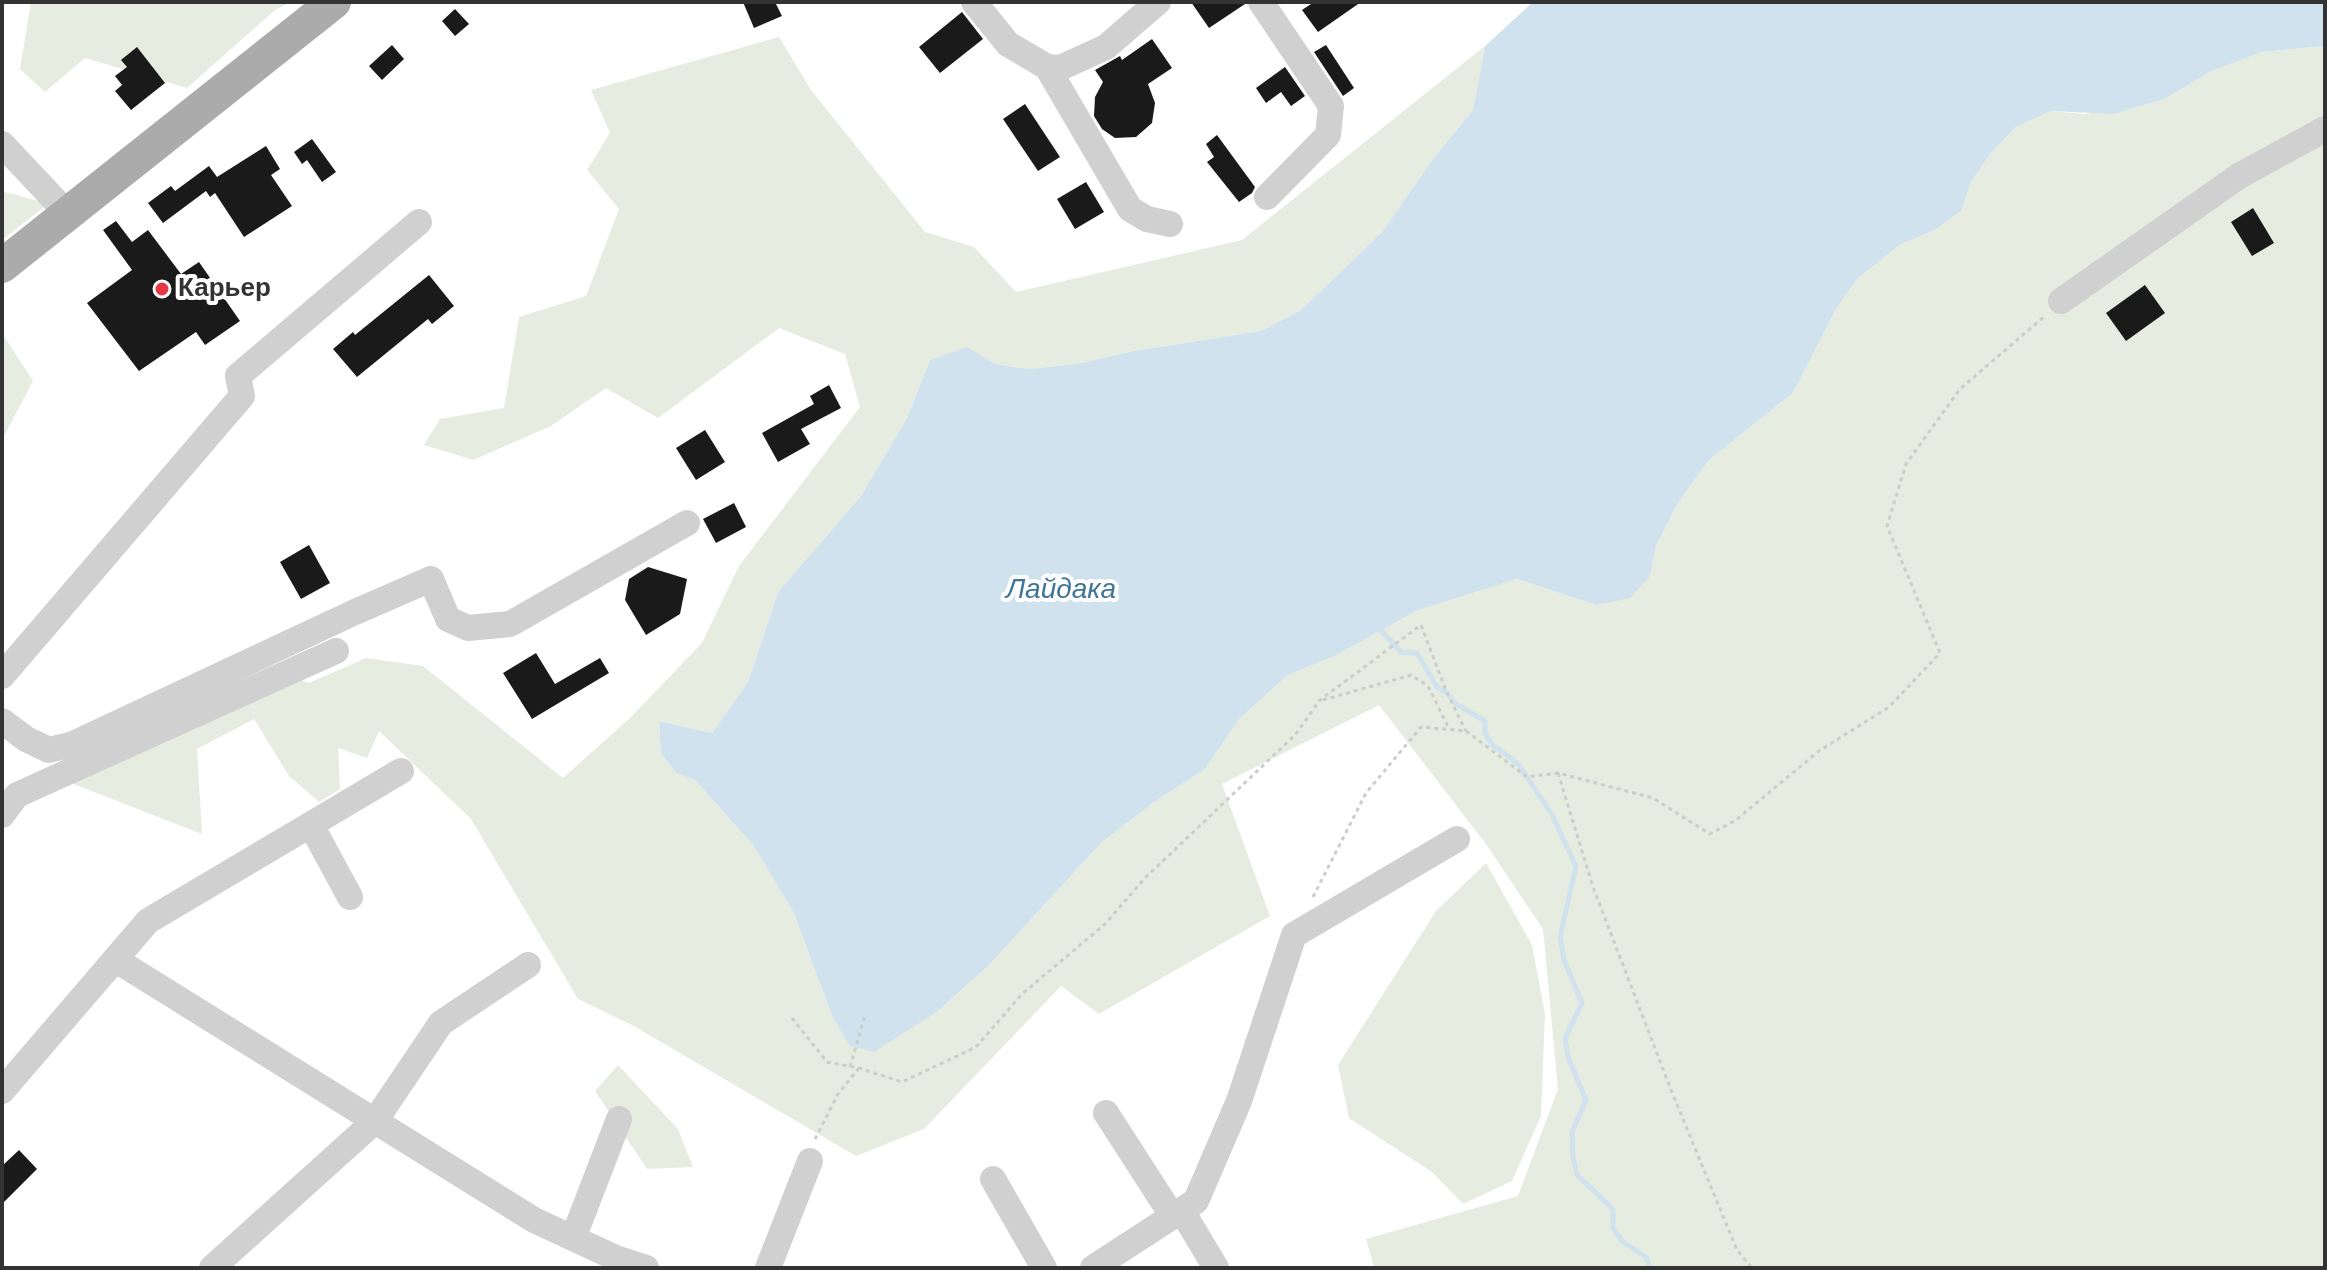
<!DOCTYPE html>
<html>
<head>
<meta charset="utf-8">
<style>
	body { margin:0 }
	#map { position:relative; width:2327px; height:1270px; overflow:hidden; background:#fff; font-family:Arial,sans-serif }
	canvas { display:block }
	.frame { position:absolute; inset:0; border:4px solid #333; pointer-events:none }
</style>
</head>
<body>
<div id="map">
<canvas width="2327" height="1270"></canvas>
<div class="frame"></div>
</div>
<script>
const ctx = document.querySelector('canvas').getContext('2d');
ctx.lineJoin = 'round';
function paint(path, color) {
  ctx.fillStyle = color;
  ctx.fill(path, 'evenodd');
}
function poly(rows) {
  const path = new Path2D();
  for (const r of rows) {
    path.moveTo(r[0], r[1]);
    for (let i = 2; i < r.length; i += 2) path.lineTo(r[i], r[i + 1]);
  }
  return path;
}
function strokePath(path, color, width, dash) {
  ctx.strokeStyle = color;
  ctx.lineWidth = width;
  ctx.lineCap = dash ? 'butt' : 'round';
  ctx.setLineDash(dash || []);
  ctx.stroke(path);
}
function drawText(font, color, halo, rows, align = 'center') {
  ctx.font = font + ' Arial,sans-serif';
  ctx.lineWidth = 8;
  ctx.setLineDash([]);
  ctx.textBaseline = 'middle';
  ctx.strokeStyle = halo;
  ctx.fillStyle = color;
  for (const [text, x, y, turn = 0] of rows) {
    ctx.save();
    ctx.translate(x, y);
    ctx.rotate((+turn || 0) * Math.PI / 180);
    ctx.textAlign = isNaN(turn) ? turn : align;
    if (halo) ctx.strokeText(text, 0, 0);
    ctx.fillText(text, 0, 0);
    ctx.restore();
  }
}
paint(poly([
	[31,2,291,2,275,10,187,88,85,58,45,92,20,69],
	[779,37,811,90,925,232,974,247,1016,292,1242,240,1485,46,1473,110,1433,159,1382,232,1301,310,1261,331,1134,351,1076,364,1029,369,995,364,967,348,930,360,907,418,861,496,778,592,748,682,712,733,659,721,661,753,676,773,695,780,753,845,794,913,832,1016,938,1011,989,965,1102,842,1153,803,1205,769,1240,718,1288,675,1335,656,1416,611,1517,579,1596,605,1650,576,1656,546,1678,503,1709,460,1793,393,1836,309,1857,279,1901,244,1935,230,1961,211,1971,182,1991,153,2016,127,2051,111,2085,114,2166,98,2212,71,2262,52,2325,46,2325,1268,1374,1268,1366,1239,1518,1196,1558,1089,1543,929,1486,844,1379,705,1222,784,1270,916,1099,1014,1061,986,924,1129,856,1156,632,1025,578,999,471,819,379,731,367,758,338,748,340,789,319,802,289,776,254,719,197,749,202,834,71,783,281,673,309,683,366,658,423,666,563,778,630,718,702,643,739,566,860,407,845,354,779,328,658,418,606,388,551,426,473,460,424,445,440,419,504,408,519,317,586,296,619,209,587,170,610,133,591,90],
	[2,191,48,204,2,240],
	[2,333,33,381,2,440],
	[1486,863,1532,945,1545,1014,1541,1116,1512,1181,1463,1204,1432,1172,1349,1118,1338,1065,1436,911],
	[618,1065,678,1129,693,1167,647,1169,595,1091]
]), '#e6ecdf');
paint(poly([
	[1533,2,2325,2,2325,46,2262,52,2212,71,2166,98,2114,114,2051,111,2016,127,1991,153,1971,182,1961,211,1935,230,1901,244,1857,279,1836,309,1793,393,1709,460,1678,503,1656,546,1650,576,1630,598,1596,605,1517,579,1416,611,1335,656,1288,675,1240,718,1205,769,1153,803,1102,842,989,965,938,1011,874,1052,850,1046,832,1016,794,913,753,845,695,780,676,773,661,753,659,721,712,733,748,682,778,592,861,496,907,418,930,360,967,347,995,364,1029,369,1076,364,1134,351,1261,331,1301,310,1382,232,1433,159,1473,110,1485,46]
]), '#cfe2ee');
strokePath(poly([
	[1381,630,1401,652,1417,653,1437,687,1447,693,1456,704,1485,721,1485,734,1493,745,1518,764,1527,777,1552,815,1576,866,1560,937,1564,960,1582,1003,1565,1038,1568,1057,1586,1100,1572,1132,1573,1157,1577,1175,1613,1209,1613,1228,1623,1242,1646,1257,1650,1268]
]), '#cfe2ee', 5);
paint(poly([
	[743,2,775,2,782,16,754,28],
	[1191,2,1245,2,1245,4,1209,28],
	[1314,2,1361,2,1318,32,1302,10],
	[455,9,469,24,455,36,442,21],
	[962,12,983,39,940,73,919,47],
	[1152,39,1172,68,1148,84,1155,103,1152,123,1136,137,1115,138,1102,129,1094,116,1095,97,1103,82,1095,70,1120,56,1122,60],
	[392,45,404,59,382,80,369,66],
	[1326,45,1354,88,1343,96,1314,52],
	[137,47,165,83,131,110,115,91,122,85,115,76,127,67,121,60],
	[1285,67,1305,96,1291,106,1281,92,1266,103,1256,88],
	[1025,104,1060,157,1038,171,1003,119],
	[1217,135,1255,187,1252,193,1239,202,1207,162,1214,157,1206,144],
	[312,139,336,172,322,182,307,160,302,164,294,152],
	[266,146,280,169,271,175,292,206,244,237,215,193,210,197,206,191,163,223,148,203,171,186,175,191,209,166,217,177],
	[1086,182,1104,212,1075,229,1057,199],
	[2253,208,2274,243,2252,256,2231,222],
	[116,221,132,242,148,230,181,274,199,262,240,321,205,345,196,332,139,371,87,303,132,270,103,230],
	[429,275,454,306,432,324,428,319,357,377,333,349,353,332,355,335],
	[2145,285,2165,313,2126,341,2106,313],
	[829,385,841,408,801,429,810,444,778,462,762,433,814,404,810,396],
	[705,430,725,462,696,480,676,448],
	[734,503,746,527,716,543,703,519],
	[309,545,330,583,301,599,280,562],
	[648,567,687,579,680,614,646,635,625,600,629,579],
	[536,653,555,684,600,658,609,673,532,719,503,673],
	[19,1150,37,1169,2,1204,2,1166]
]), '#1a1a1a');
strokePath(poly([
	[1323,700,1411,675,1428,686,1449,729],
	[1558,773,1593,887,1671,1090,1737,1250,1752,1268],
	[1313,897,1366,793,1421,727,1466,731,1527,777,1558,773,1653,798,1710,834,1736,820,1819,751,1889,707,1940,653,1887,526,1906,464,1960,389,2046,315],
	[792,1018,827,1062,859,1068,902,1082,976,1047,1022,994,1105,924,1145,878,1295,735,1320,700,1421,625,1447,693,1466,731],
	[850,1067,865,1015],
	[815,1139,838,1094,859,1068]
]), '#cdcdcd', 3, [4, 4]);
strokePath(poly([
	[974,2,1008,44,1047,67],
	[1158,2,1106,47,1060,68,1047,67,1130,209,1147,219,1170,224],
	[1261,2,1331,106,1328,135,1267,197],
	[2,144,67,213],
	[2061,301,2239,176,2325,129],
	[2,676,242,396,238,376,419,222],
	[2,721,26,739,49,750,73,744,355,612,431,579,448,619,468,628,510,624,687,523],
	[2,815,17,795,336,651],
	[311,825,350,897],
	[116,960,534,1220,618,1259,646,1268],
	[2,1091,148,921,401,771],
	[1106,1113,1173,1217],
	[993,1179,1044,1268],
	[1182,1211,1216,1268],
	[574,1236,619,1119],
	[212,1268,375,1121,441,1023,528,965],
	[768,1268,810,1161],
	[1093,1268,1196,1201,1239,1101,1294,935,1457,839]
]), '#d0d0d0', 26);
strokePath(poly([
	[2,266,334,2]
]), '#ababab', 34);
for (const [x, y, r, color] of [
	[162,289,8,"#e63946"]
]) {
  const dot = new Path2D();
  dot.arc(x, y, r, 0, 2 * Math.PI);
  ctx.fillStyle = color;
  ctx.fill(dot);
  strokePath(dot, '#fff', 3);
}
drawText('bold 26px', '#333', '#fff', [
	["Карьер",178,289]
], 'left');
drawText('italic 28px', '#3f7597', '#fff', [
	["Лайдака",1061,590]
]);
</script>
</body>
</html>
